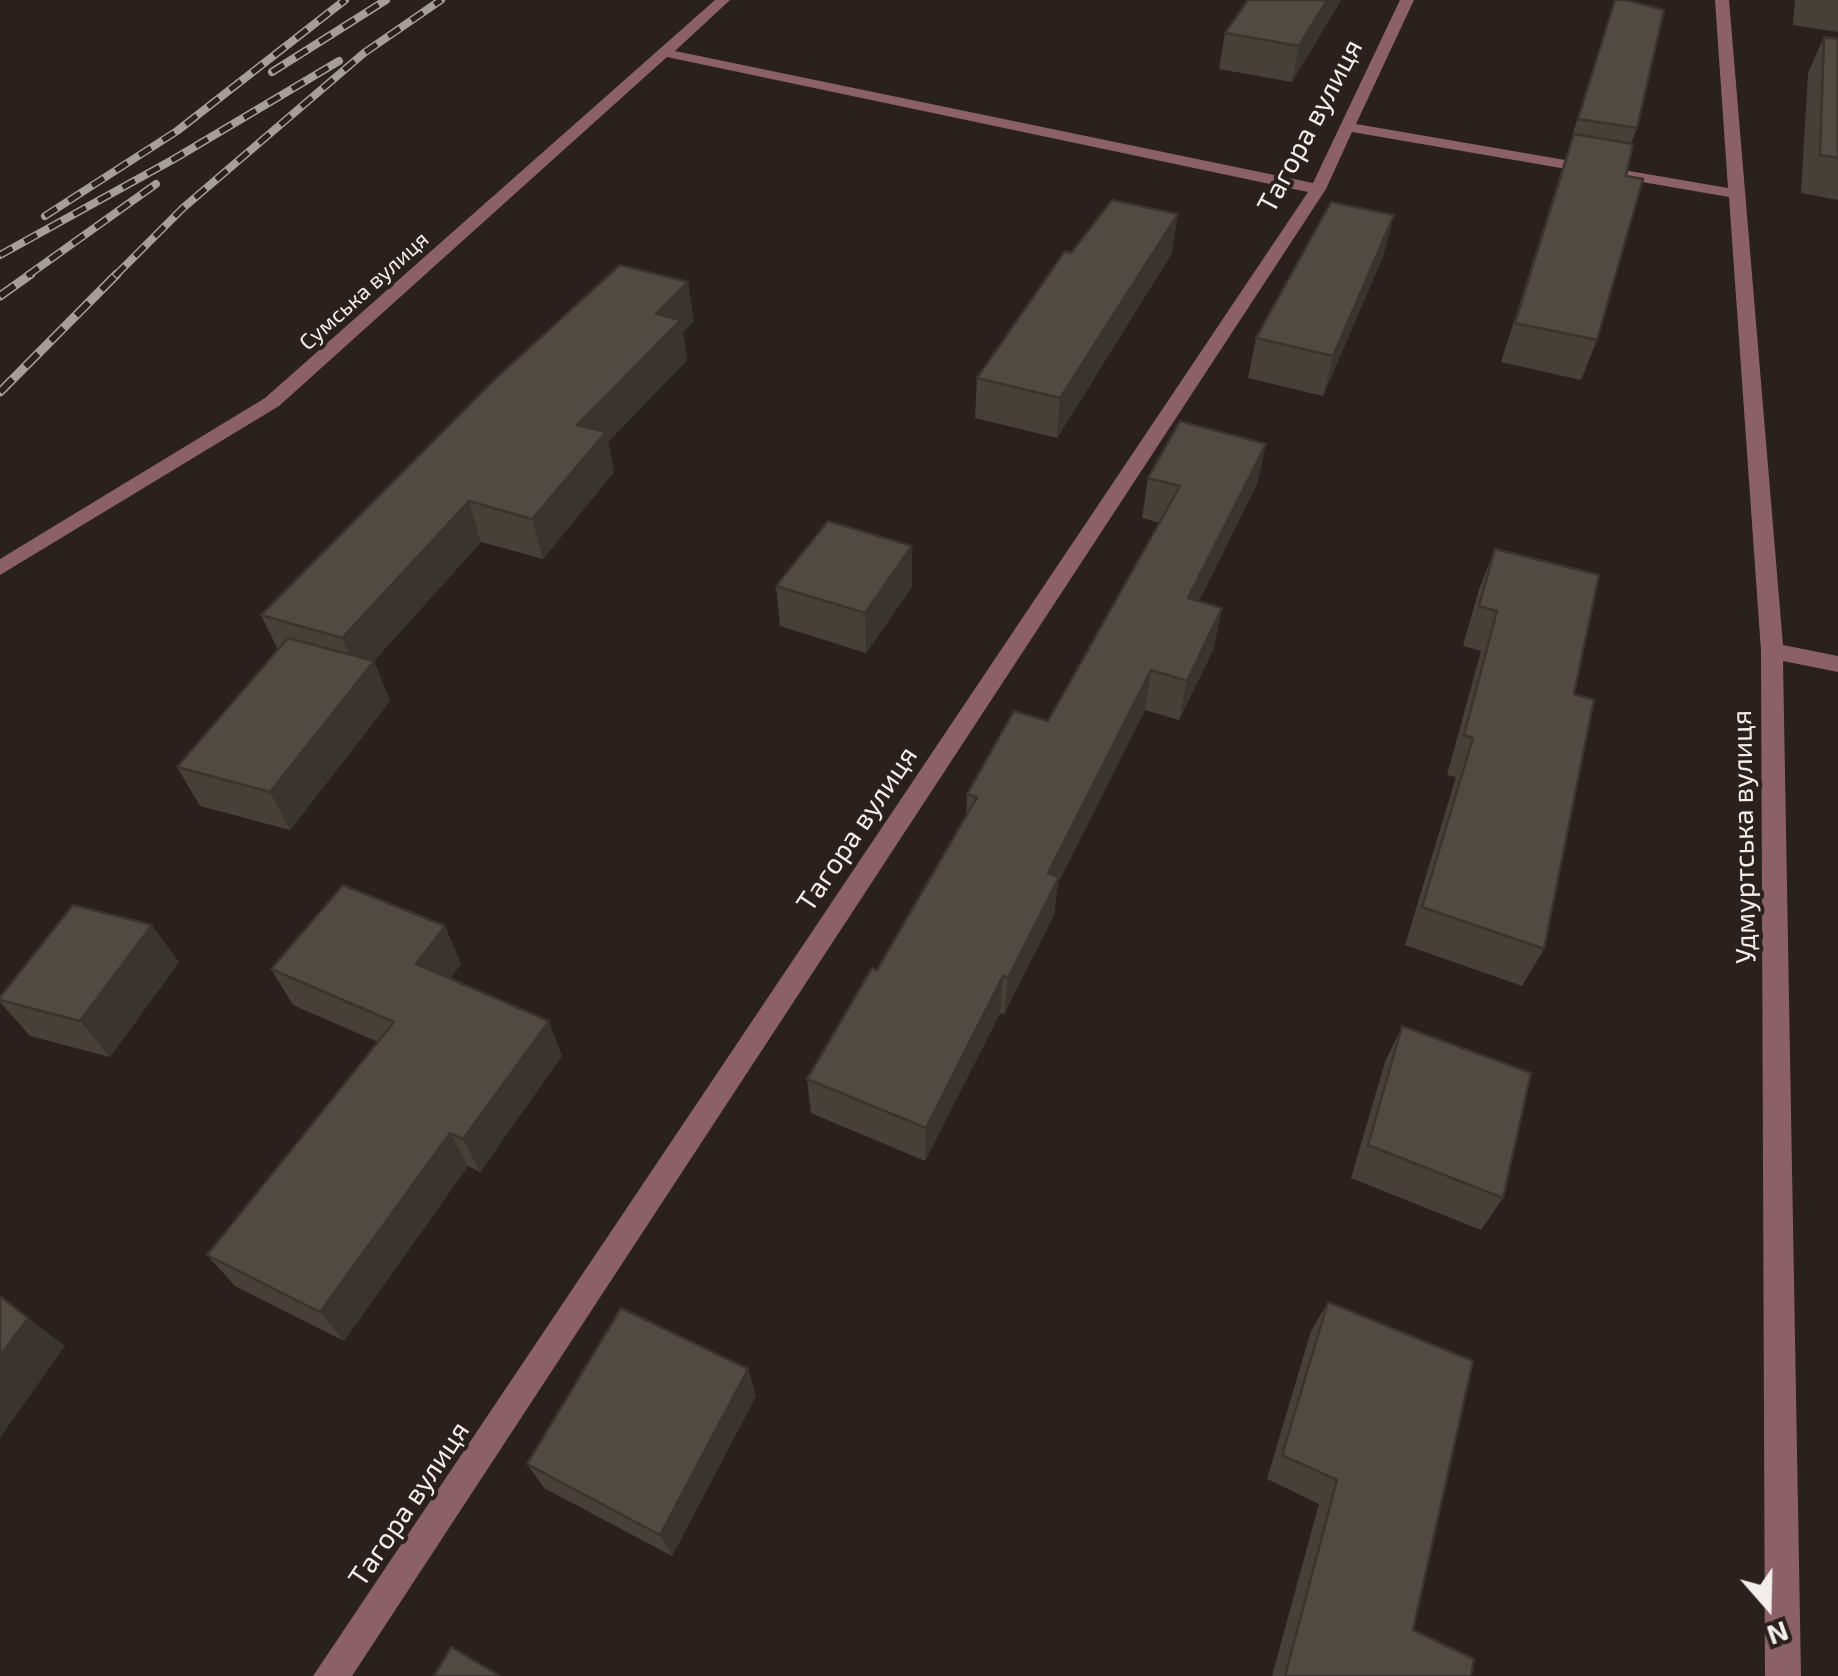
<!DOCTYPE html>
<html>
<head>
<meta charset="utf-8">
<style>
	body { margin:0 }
	#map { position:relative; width:1838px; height:1676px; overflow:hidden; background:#2a211e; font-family:"Exo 2",sans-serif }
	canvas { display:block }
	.north { position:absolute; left:1718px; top:1556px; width:100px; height:100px; -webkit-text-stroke:8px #2a211e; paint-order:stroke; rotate:160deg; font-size:28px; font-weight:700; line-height:40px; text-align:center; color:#f3edeb }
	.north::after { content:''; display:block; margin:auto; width:35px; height:45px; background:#f3edeb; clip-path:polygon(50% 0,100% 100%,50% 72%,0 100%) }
</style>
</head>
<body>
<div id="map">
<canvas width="1838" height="1676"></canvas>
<div class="north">N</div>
</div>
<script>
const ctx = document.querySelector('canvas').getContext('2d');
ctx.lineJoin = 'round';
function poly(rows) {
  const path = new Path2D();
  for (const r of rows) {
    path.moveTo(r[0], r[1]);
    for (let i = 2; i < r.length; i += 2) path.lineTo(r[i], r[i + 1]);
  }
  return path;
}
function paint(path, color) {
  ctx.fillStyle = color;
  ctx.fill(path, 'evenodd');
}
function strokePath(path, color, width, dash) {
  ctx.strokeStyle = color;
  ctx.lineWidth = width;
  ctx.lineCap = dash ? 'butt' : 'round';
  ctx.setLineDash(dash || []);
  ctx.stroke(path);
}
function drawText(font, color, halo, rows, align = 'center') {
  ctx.font = font + ' "Exo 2",sans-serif';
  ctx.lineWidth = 8;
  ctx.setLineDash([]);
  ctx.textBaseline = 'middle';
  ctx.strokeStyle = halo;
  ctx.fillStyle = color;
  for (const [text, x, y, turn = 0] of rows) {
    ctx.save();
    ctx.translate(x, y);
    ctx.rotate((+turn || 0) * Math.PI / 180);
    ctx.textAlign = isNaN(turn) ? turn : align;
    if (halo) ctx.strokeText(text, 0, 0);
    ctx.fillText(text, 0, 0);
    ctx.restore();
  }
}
paint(poly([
	[715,0,730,0,675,51,1313,183,1400,0,1414,0,1356,124,1728,188,1715,0,1729,0,1783,645,1838,656,1838,672,1783,661,1801,1676,1765,1676,1761,651,1729,197,1352,132,1326,189,352,1676,313,1676,1308,192,667,57,279,406,0,575,0,559,265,398,715,0]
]), '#8b6066');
const railFar1 = poly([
	[272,72,386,0],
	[45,216,177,131,345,0],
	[0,255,174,159,339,61],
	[27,276,156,184],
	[115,276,183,208,364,53,441,0]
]);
const rail = poly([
	[0,296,31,274],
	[0,392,117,274]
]);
strokePath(railFar1, '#a59e9b', 8);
strokePath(rail, '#a59e9b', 9);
strokePath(railFar1, '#2a211e', 5, [14]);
strokePath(rail, '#2a211e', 6, [18]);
paint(poly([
	[1341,0,1292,82,1219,69,1225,33],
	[1615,0,1637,128,1631,144,1597,340,1581,380,1501,362],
	[1795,0,1838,0,1838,32,1793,25],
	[1824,37,1838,39,1838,200,1801,193,1808,73],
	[1071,253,1172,253,1057,438,975,418,977,378],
	[1384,254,1323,396,1248,378,1256,338],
	[694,321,683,332,687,360,608,442,614,472,543,559,481,542,374,661,390,701,290,830,200,806,177,767,278,650,261,615],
	[1266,444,1257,484,1199,601,1214,648,1179,720,1145,710,1058,883,1054,915,1004,1014,1000,1013,925,1161,811,1113,807,1079,877,970,966,816,967,794,1048,721,1160,523,1142,518,1148,478],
	[1495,549,1574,694,1544,949,1522,986,1405,945,1456,777,1447,775,1481,651,1463,646,1479,589],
	[776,586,912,587,866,653,780,626],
	[445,926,461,964,450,978,562,1056,480,1172,468,1166,344,1341,235,1286,207,1255,378,1042,293,1005,271,969],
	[179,962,110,1057,30,1036,0,1002,0,997],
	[1402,1026,1503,1198,1481,1230,1351,1178,1385,1062],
	[1328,1302,1413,1630,1471,1676,1272,1676,1319,1504,1267,1479,1311,1331],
	[748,1369,756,1396,672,1556,544,1488,527,1464]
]), '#464039');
paint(poly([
	[1327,0,1341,0,1292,82,1299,46],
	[1178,214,1172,253,1057,438,1060,398],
	[1394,215,1384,254,1323,396,1333,356],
	[688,282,694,321,683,332,687,360,608,442,614,472,543,559,532,519,577,425,656,314],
	[1266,444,1257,484,1180,638,1188,598],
	[469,501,481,542,374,661,390,701,290,830,270,792,359,678,342,638],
	[912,546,912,587,866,653,865,613],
	[1222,608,1214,648,1179,720,1187,681],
	[1151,670,1145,710,1058,883,1054,915,1004,1014,1008,978,1048,873],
	[152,925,179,962,110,1057,80,1021],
	[445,926,461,964,434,1000,416,964],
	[1003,976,1000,1013,925,1161,926,1128],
	[549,1021,562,1056,480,1172,463,1139],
	[450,1133,468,1166,344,1341,320,1312],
	[28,1318,65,1346,0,1438,0,1356],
	[748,1369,756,1396,672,1556,660,1535]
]), '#39342e');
const building = poly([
	[1248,0,1327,0,1299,46,1225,33,1248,0],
	[1615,0,1626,0,1664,10,1637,128,1578,119,1615,0],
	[1824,37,1838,39,1838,158,1820,155,1824,37],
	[1574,134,1633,144,1626,176,1643,179,1597,340,1515,323,1574,134],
	[1112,200,1178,214,1060,398,977,378,1065,251,1071,253,1112,200],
	[1331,202,1394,215,1333,356,1256,338,1331,202],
	[620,265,688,282,656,314,681,320,577,425,606,432,532,519,469,501,342,638,261,615,494,380,620,265],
	[1180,421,1266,444,1188,598,1222,608,1187,681,1151,670,1048,873,1059,877,1008,978,1003,976,926,1128,807,1079,872,968,877,970,977,797,967,794,1014,711,1048,721,1180,486,1148,478,1180,421],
	[828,521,912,546,865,613,776,586,828,521],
	[1495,549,1599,575,1574,694,1594,700,1544,949,1422,907,1473,738,1464,735,1497,611,1479,606,1495,549],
	[288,638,374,661,270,792,177,767,288,638],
	[343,885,445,926,416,964,549,1021,463,1139,450,1133,320,1312,207,1255,394,1022,271,969,343,885],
	[73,905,152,925,80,1021,0,1000,0,997,73,905],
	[1402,1026,1531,1073,1503,1198,1368,1145,1402,1026],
	[0,1296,28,1318,0,1356,0,1296],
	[1328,1302,1473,1361,1413,1630,1474,1659,1471,1676,1285,1676,1337,1480,1282,1455,1328,1302],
	[621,1308,748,1369,660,1535,527,1464,621,1308],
	[451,1647,500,1676,434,1676,451,1647]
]);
paint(building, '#514a42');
strokePath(building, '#39342e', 2.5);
drawText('22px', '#f3edeb', '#2a211e', [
	["Сумська вулиця",364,291,-42]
]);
drawText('28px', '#f3edeb', '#2a211e', [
	["Тагора вулиця",1310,126,-62],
	["Тагора вулиця",857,829,-56],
	["Удмуртська вулиця",1744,837,-91],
	["Тагора вулиця",409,1504,-56]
]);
</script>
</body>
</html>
